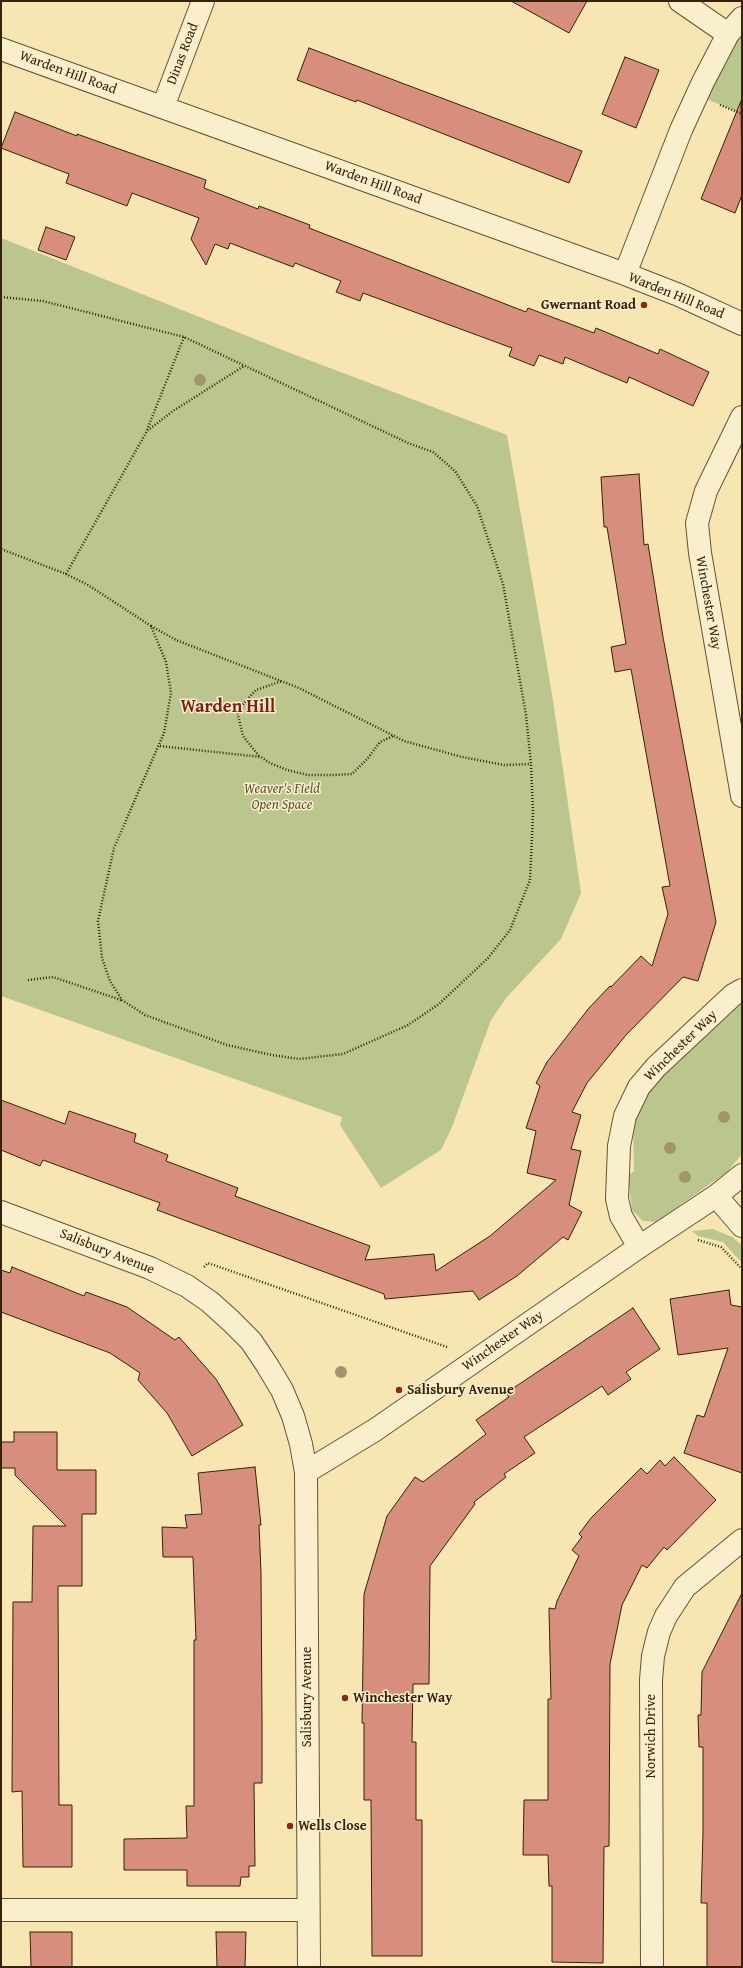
<!DOCTYPE html>
<html>
<head>
<meta charset="utf-8">
<style>
	body { margin:0 }
	#map { position:relative; width:743px; height:1968px; overflow:hidden; background:#f7e6b1; font-family:"Gentium Book Plus",serif }
	canvas { display:block }
	.frame { position:absolute; inset:0; border:2px solid #36210a; pointer-events:none }
</style>
</head>
<body>
<div id="map">
<canvas width="743" height="1968"></canvas>
<div class="frame"></div>
</div>
<script>
const ctx = document.querySelector('canvas').getContext('2d');
ctx.lineJoin = 'round';
function paint(path, color) {
  ctx.fillStyle = color;
  ctx.fill(path, 'evenodd');
}
function poly(rows) {
  const path = new Path2D();
  for (const r of rows) {
    path.moveTo(r[0], r[1]);
    for (let i = 2; i < r.length; i += 2) path.lineTo(r[i], r[i + 1]);
  }
  return path;
}
function strokePath(path, color, width, dash) {
  ctx.strokeStyle = color;
  ctx.lineWidth = width;
  ctx.lineCap = dash ? 'butt' : 'round';
  ctx.setLineDash(dash || []);
  ctx.stroke(path);
}
function drawText(font, color, halo, rows, align = 'center') {
  ctx.font = font + ' "Gentium Book Plus",serif';
  ctx.lineWidth = 3;
  ctx.setLineDash([]);
  ctx.textBaseline = 'middle';
  ctx.strokeStyle = halo;
  ctx.fillStyle = color;
  for (const [text, x, y, turn = 0] of rows) {
    ctx.save();
    ctx.translate(x, y);
    ctx.rotate((+turn || 0) * Math.PI / 180);
    ctx.textAlign = isNaN(turn) ? turn : align;
    if (halo) ctx.strokeText(text, 0, 0);
    ctx.fillText(text, 0, 0);
    ctx.restore();
  }
}
paint(poly([
	[742,18,742,114,697,95],
	[1,238,285,351,507,435,552,694,581,893,561,939,507,997,491,1020,452,1127,441,1150,381,1188,340,1125,342,1117,1,996],
	[742,999,742,1154,727,1172,656,1222,643,1221,632,1210,628,1175,634,1171,633,1123,648,1090,669,1066,733,1012,732,1006],
	[713,1229,732,1237,742,1245,742,1263,723,1242,698,1236,692,1231]
]), '#bac68d');
const building = poly([
	[511,1,587,1,569,33,511,1],
	[309,48,582,151,569,183,357,100,356,102,297,80,309,48],
	[625,57,659,70,636,128,602,114,625,57],
	[741,101,742,195,735,213,701,199,741,101],
	[15,112,77,136,77,134,206,180,204,188,258,209,259,206,310,225,309,228,526,312,528,308,594,333,596,328,658,354,660,349,709,372,693,406,629,377,627,383,565,357,563,364,539,355,534,366,509,356,512,348,363,293,360,301,336,292,341,281,295,263,293,267,230,243,228,249,215,244,206,265,191,239,199,218,132,193,127,206,66,183,69,174,1,148,15,112],
	[46,227,75,237,66,260,38,250,46,227],
	[639,474,644,545,648,544,663,637,716,922,698,981,683,977,626,1035,587,1083,572,1112,581,1115,571,1149,581,1151,569,1205,582,1212,568,1240,563,1237,517,1276,479,1300,473,1291,385,1299,384,1294,157,1210,160,1203,43,1160,40,1166,1,1150,1,1100,65,1124,69,1111,136,1134,134,1142,168,1155,166,1161,238,1188,235,1196,370,1246,365,1260,434,1254,436,1271,490,1236,556,1180,527,1173,536,1131,526,1128,540,1086,536,1083,547,1062,589,1008,610,986,611,987,641,956,652,966,668,914,662,887,670,886,631,669,615,672,611,647,626,644,607,527,604,527,601,477,639,474],
	[12,1267,84,1296,86,1292,127,1307,175,1340,179,1337,216,1379,243,1425,192,1456,167,1413,138,1380,140,1373,110,1353,1,1312,1,1270,10,1273,12,1267],
	[729,1290,731,1305,742,1307,742,1473,684,1453,697,1415,704,1417,728,1348,678,1355,670,1299,729,1290],
	[633,1308,660,1349,626,1372,631,1379,608,1395,602,1386,524,1437,535,1453,504,1474,506,1477,474,1502,475,1504,430,1566,429,1684,413,1684,412,1742,416,1742,416,1820,422,1820,422,1956,372,1956,371,1800,364,1800,364,1723,362,1723,364,1594,387,1516,415,1477,423,1482,486,1434,476,1420,509,1397,506,1393,633,1308],
	[14,1432,57,1432,57,1470,96,1470,96,1514,82,1514,82,1586,58,1586,59,1805,72,1805,72,1867,23,1867,22,1791,12,1792,13,1602,32,1602,33,1526,66,1526,15,1475,15,1468,1,1468,1,1442,14,1442,14,1432],
	[674,1457,716,1500,667,1550,664,1547,647,1568,642,1565,622,1605,610,1664,609,1846,604,1847,603,1963,552,1962,552,1886,549,1886,548,1855,523,1855,524,1800,548,1800,548,1699,551,1699,549,1608,555,1609,557,1601,579,1556,572,1550,582,1537,579,1534,591,1518,641,1468,647,1474,660,1460,665,1466,674,1457],
	[255,1467,261,1525,259,1525,261,1573,262,1721,262,1783,254,1783,255,1866,249,1866,249,1877,241,1877,240,1886,187,1886,187,1870,124,1870,124,1839,187,1838,186,1806,194,1806,194,1640,196,1640,193,1557,163,1557,162,1527,187,1528,185,1515,202,1514,198,1473,255,1467],
	[742,1593,742,1967,707,1967,707,1903,701,1903,703,1832,703,1747,699,1747,698,1715,701,1715,702,1672,742,1593],
	[30,1932,72,1932,72,1967,31,1967,30,1932],
	[216,1932,246,1932,245,1967,217,1967,216,1932]
]);
paint(building, '#d88e7c');
strokePath(building, '#36210a', 1);
const street = poly([
	[680,1,728,34],
	[1,49,625,274,679,295,742,324],
	[163,107,203,1],
	[625,274,681,130,703,82,728,34,742,18],
	[742,417,706,491,697,523,700,553,742,796],
	[716,1196,742,1226],
	[1,1212,150,1268,187,1286,210,1302,231,1321,251,1341,267,1365,282,1390,293,1416,301,1444,306,1472,309,1967],
	[639,1247,621,1216,617,1199,619,1146,625,1116,639,1087,656,1067,733,995,742,990],
	[306,1472,375,1430,639,1247,716,1196,742,1175],
	[1,1910,308,1910],
	[652,1967,651,1680,653,1656,659,1632,666,1616,685,1587,742,1540]
]);
strokePath(street, '#665234', 24);
strokePath(poly([
	[720,105,742,114],
	[1,297,43,301,184,337,408,443,433,452,455,471,477,506,503,584,526,715,531,764,533,814,530,880,510,930,488,958,439,1004,408,1025,343,1054,299,1059,272,1055,227,1045,145,1015,122,1000,110,981,102,958,98,921,114,848,164,733,171,693,166,662,151,626,88,585,66,574,1,549],
	[147,430,184,337],
	[66,574,147,431,173,411,244,366],
	[151,626,176,640,299,688,404,741,462,757,504,765,531,764],
	[160,746,261,757,270,763,287,770,308,775,333,775,352,774,368,758,380,742,393,736],
	[259,756,243,736,237,711,256,690,282,681],
	[28,980,53,977,121,1000],
	[698,1240,721,1247,742,1269],
	[204,1267,208,1263,447,1347]
]), '#36210a', 2.5, [1, 2]);
strokePath(street, '#faefcc', 22);
ctx.fillStyle = '#a3956b';
for (const [x, y] of [
	[200,380],
	[724,1117],
	[670,1148],
	[685,1177],
	[341,1372]
]) {
  ctx.beginPath();
  ctx.arc(x, y, 6, 0, 2 * Math.PI);
  ctx.fill();
}
for (const [x, y, r, color] of [
	[644,305,4,"#8f2418"],
	[399,1390,4,"#8f2418"],
	[345,1698,4,"#8f2418"],
	[290,1826,4,"#8f2418"]
]) {
  const dot = new Path2D();
  dot.arc(x, y, r, 0, 2 * Math.PI);
  ctx.fillStyle = color;
  ctx.fill(dot);
  strokePath(dot, '#faefcc', 1.5);
}
drawText('14px', '#36210a', '#faefcc', [
	["Dinas Road",183,54,-69],
	["Warden Hill Road",68,73,20],
	["Warden Hill Road",373,183,20],
	["Warden Hill Road",676,296,22],
	["Winchester Way",708,603,80],
	["Winchester Way",681,1046,-44],
	["Salisbury Avenue",107,1252,22],
	["Winchester Way",503,1341,-35],
	["Salisbury Avenue",307,1697,-90],
	["Norwich Drive",651,1736,-90]
]);
drawText('bold 14px', '#36210a', '#faefcc', [
	["Gwernant Road",636,305,"right"],
	["Salisbury Avenue",407,1390],
	["Winchester Way",353,1698],
	["Wells Close",298,1826]
], 'left');
drawText('italic 14px', '#5e5331', '#faefcc', [
	["Weaver's Field",282,789],
	["Open Space",282,805]
]);
drawText('bold 18px', '#7a1f14', '#faefcc', [
	["Warden Hill",228,707]
]);
</script>
</body>
</html>
